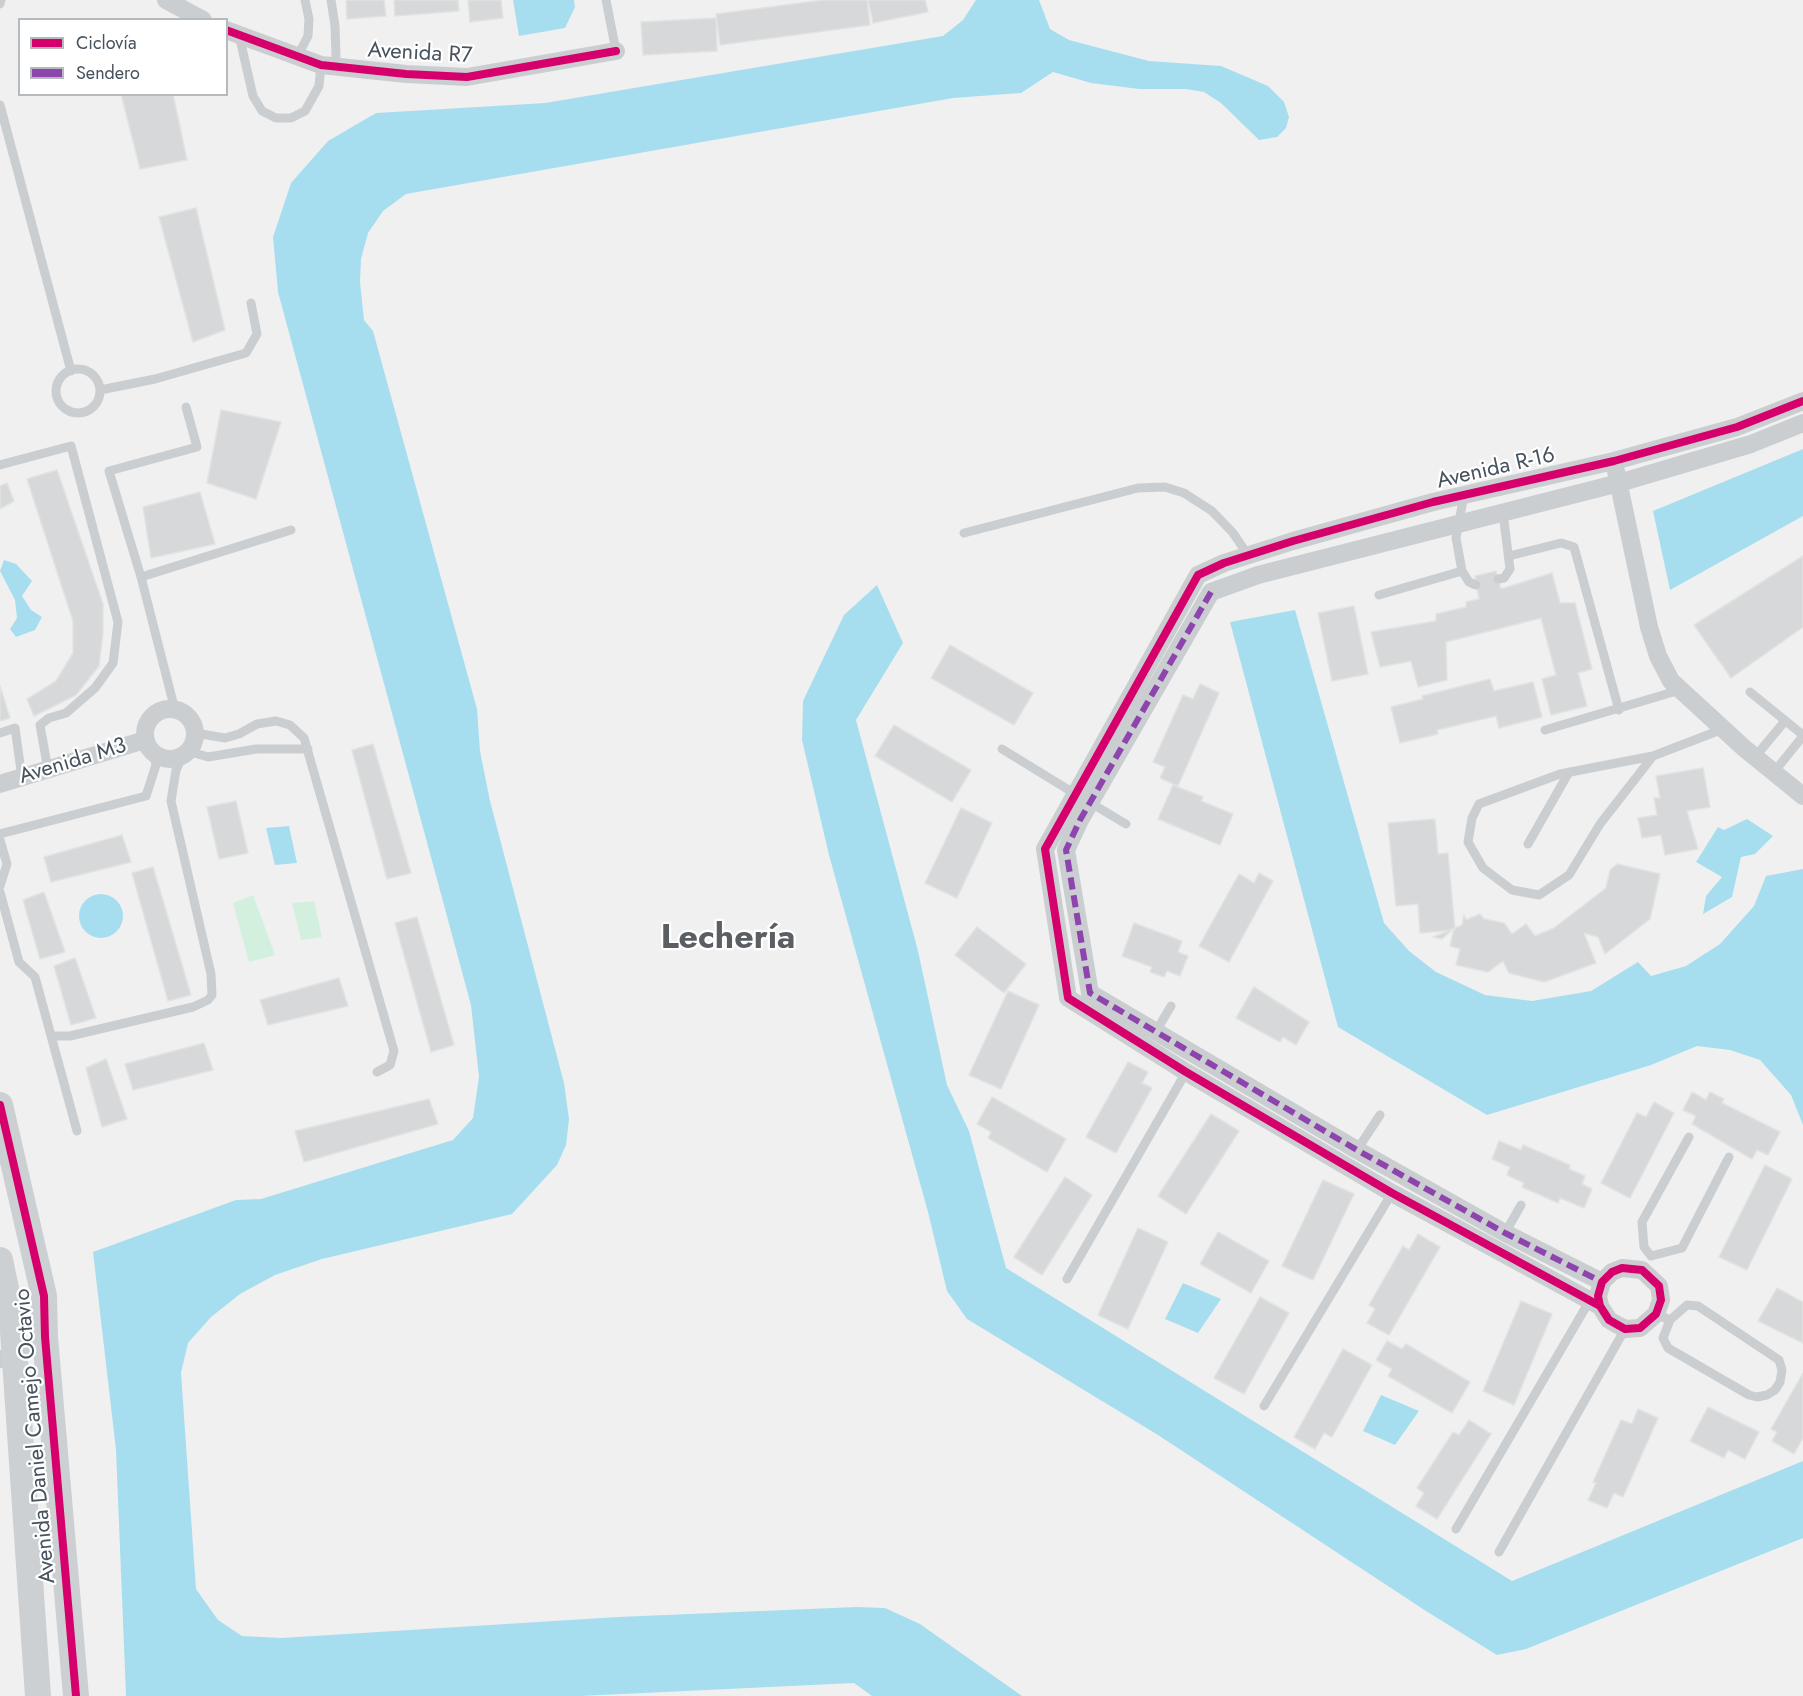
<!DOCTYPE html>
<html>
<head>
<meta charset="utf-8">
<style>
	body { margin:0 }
	#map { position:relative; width:1803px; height:1696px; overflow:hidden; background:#f0f0f0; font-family:Jost,sans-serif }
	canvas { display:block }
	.legend { position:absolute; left:18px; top:18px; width:210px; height:78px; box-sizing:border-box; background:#fff; border:2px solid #b5babe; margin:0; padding:8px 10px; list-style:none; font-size:18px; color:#46525d }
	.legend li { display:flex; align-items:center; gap:12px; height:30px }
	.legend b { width:30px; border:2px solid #b5babe }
</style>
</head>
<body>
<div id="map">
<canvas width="1803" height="1696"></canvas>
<ul class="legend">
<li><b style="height:8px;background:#d6006c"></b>Ciclovía</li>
<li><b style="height:8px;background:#8e44ad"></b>Sendero</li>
</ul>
</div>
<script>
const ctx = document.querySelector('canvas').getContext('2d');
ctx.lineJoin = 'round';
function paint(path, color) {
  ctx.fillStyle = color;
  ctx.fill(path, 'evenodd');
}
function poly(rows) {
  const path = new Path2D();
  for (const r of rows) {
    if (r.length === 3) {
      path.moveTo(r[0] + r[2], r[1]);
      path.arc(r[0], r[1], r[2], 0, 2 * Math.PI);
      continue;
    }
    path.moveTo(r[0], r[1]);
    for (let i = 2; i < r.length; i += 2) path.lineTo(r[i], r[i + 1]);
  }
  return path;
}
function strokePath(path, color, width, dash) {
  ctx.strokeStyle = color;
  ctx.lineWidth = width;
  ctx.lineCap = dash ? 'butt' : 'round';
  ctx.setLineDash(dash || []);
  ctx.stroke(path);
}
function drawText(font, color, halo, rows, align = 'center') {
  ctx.font = font + ' Jost,sans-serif';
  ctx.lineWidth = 4.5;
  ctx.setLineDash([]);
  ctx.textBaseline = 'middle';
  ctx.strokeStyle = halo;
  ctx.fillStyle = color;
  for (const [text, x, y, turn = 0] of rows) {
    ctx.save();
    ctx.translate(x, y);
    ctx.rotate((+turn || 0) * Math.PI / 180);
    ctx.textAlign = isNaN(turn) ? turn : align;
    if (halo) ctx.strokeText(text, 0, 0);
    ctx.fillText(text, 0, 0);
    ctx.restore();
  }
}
paint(poly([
	[253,895,275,955,249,962,233,903],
	[314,901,322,937,301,940,292,903]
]), '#d3f0df');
paint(poly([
	[513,0,574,0,575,7,565,28,519,36],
	[976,0,1039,0,1050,29,1069,40,1149,61,1221,66,1268,86,1284,102,1289,117,1286,128,1277,137,1259,140,1221,103,1204,92,1186,89,1139,89,1091,83,1053,72,1021,93,953,98,406,194,383,211,368,233,361,259,360,282,364,320,373,331,477,709,480,751,490,801,564,1083,569,1119,566,1145,557,1165,512,1214,322,1259,275,1275,240,1294,211,1317,188,1343,181,1373,196,1589,218,1620,242,1636,282,1638,618,1617,857,1607,885,1608,920,1624,1022,1696,872,1696,854,1683,580,1696,126,1696,116,1450,93,1252,236,1200,261,1199,453,1140,473,1118,479,1077,471,1005,278,292,273,237,291,183,328,141,376,113,545,103,943,36,963,20],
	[1803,449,1803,516,1670,590,1653,511],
	[4,560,16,564,32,581,22,596,31,610,42,617,35,630,16,637,10,629,17,618,15,600,0,571],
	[877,585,903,643,856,720,918,951,947,1085,969,1131,1006,1268,1512,1581,1803,1461,1803,1538,1526,1649,1497,1655,1426,1611,1158,1435,967,1319,947,1291,928,1212,829,855,802,740,803,701,844,615],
	[1295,610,1384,923,1409,951,1436,972,1485,995,1532,1001,1591,991,1638,962,1651,976,1686,966,1720,944,1754,906,1766,876,1803,869,1803,1125,1791,1095,1760,1060,1730,1050,1697,1046,1651,1065,1487,1115,1338,1027,1230,622],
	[1747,819,1773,836,1755,854,1741,857,1732,897,1703,914,1706,896,1722,877,1696,862,1718,827,1724,830],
	[289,826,297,863,275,865,266,828],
	[101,916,22],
	[1183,1283,1221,1299,1198,1333,1165,1319],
	[1381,1395,1419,1411,1395,1445,1363,1431]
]), '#a7deef');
const building = poly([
	[346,0,384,0,386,16,347,19,346,0],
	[394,0,458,0,459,11,395,16,394,0],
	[468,0,501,0,503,18,470,22,468,0],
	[823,0,867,0,870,25,720,45,716,14,823,0],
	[868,0,925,0,928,12,873,23,868,0],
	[716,18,717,51,643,55,641,22,716,18],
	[121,94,173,94,187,160,140,169,121,94],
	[196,208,225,330,193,342,159,217,196,208],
	[221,410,281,422,256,499,207,483,221,410],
	[57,470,103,604,103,633,99,666,76,695,34,716,27,699,56,681,73,653,73,621,27,479,57,470],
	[7,483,14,501,0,509,0,486,7,483],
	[200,492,215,544,151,558,143,507,200,492],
	[1803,556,1803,627,1731,678,1694,625,1803,556],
	[1496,571,1501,589,1552,573,1560,603,1575,603,1592,669,1578,673,1587,706,1551,715,1542,679,1556,675,1541,618,1446,642,1447,680,1418,687,1411,661,1380,667,1371,632,1436,621,1436,614,1466,607,1466,602,1479,599,1475,576,1496,571],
	[1354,606,1368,674,1332,681,1318,613,1354,606],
	[950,645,1033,693,1014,725,931,678,950,645],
	[1490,679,1494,691,1533,682,1542,717,1499,728,1496,716,1437,730,1438,734,1400,743,1391,707,1423,699,1422,696,1490,679],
	[1200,684,1219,693,1178,786,1160,778,1165,767,1153,762,1183,695,1193,699,1200,684],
	[0,686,10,718,0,721,0,686],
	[894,725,971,770,952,802,875,756,894,725],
	[373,744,411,873,387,879,352,750,373,744],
	[1703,768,1710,807,1687,811,1698,849,1665,855,1661,835,1642,838,1638,818,1657,815,1654,798,1660,798,1656,776,1703,768],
	[1173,785,1203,797,1201,801,1233,814,1220,845,1158,819,1173,785],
	[236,801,248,853,219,859,207,807,236,801],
	[961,808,992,823,957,898,925,883,961,808],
	[1435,819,1438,854,1448,853,1455,930,1420,933,1418,904,1396,906,1388,823,1435,819],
	[122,835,131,862,51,882,44,857,122,835],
	[1617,864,1660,874,1650,919,1605,954,1598,937,1584,933,1596,963,1544,982,1509,973,1503,961,1488,972,1456,965,1460,949,1450,946,1454,928,1442,939,1433,937,1462,925,1464,915,1466,920,1480,914,1484,919,1504,923,1512,934,1526,924,1535,936,1554,928,1606,888,1610,870,1617,864],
	[153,867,191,995,168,1001,132,873,153,867],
	[1259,873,1273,881,1229,962,1199,946,1239,874,1254,883,1259,873],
	[44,892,65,952,40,959,23,900,44,892],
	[417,917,454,1045,431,1052,395,923,417,917],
	[1134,923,1182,941,1178,952,1188,956,1180,976,1167,971,1164,977,1150,972,1152,967,1122,956,1134,923],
	[977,927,1026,964,1004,993,955,955,977,927],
	[75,958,96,1018,71,1025,54,966,75,958],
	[339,978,348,1006,268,1025,260,1000,339,978],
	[1254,987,1309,1022,1296,1045,1283,1037,1280,1042,1236,1018,1254,987],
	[1008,991,1039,1005,1001,1089,969,1075,1008,991],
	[204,1043,213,1070,133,1090,125,1064,204,1043],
	[106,1059,127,1119,102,1127,86,1068,106,1059],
	[1128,1062,1148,1072,1142,1083,1152,1088,1116,1153,1086,1137,1128,1062],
	[1692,1092,1706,1100,1710,1092,1724,1099,1722,1103,1780,1132,1768,1155,1757,1150,1752,1159,1692,1124,1696,1116,1683,1110,1692,1092],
	[992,1097,1066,1139,1047,1172,988,1138,991,1132,977,1124,992,1097],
	[429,1099,438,1124,304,1162,295,1131,429,1099],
	[1654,1102,1674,1113,1630,1198,1601,1183,1637,1113,1646,1117,1654,1102],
	[1211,1114,1239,1131,1186,1214,1158,1196,1211,1114],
	[1499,1141,1521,1150,1523,1145,1570,1165,1569,1169,1585,1176,1582,1184,1592,1189,1584,1208,1560,1198,1558,1203,1522,1187,1524,1183,1507,1175,1510,1167,1492,1159,1499,1141],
	[1765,1165,1792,1179,1747,1270,1719,1257,1765,1165],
	[1065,1177,1092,1195,1042,1275,1014,1257,1065,1177],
	[1323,1180,1354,1194,1313,1280,1282,1266,1323,1180],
	[1138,1228,1168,1242,1128,1329,1098,1315,1138,1228],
	[1218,1232,1269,1261,1251,1293,1200,1264,1218,1232],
	[1418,1234,1440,1247,1389,1335,1367,1323,1375,1309,1369,1305,1403,1246,1409,1250,1418,1234],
	[1777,1288,1803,1302,1803,1343,1758,1321,1777,1288],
	[1260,1297,1289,1313,1244,1394,1214,1378,1260,1297],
	[1521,1301,1552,1314,1514,1405,1483,1391,1521,1301],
	[1387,1341,1402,1349,1406,1344,1470,1382,1452,1413,1388,1376,1392,1369,1376,1360,1387,1341],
	[1343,1349,1372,1365,1332,1437,1324,1433,1315,1449,1294,1437,1343,1349],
	[1803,1373,1803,1438,1794,1454,1772,1441,1777,1432,1771,1429,1803,1373],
	[1708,1407,1759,1432,1745,1459,1728,1450,1724,1458,1690,1441,1708,1407],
	[1638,1409,1658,1418,1623,1497,1614,1493,1607,1508,1588,1500,1596,1483,1593,1482,1621,1420,1632,1424,1638,1409],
	[1469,1420,1491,1434,1437,1519,1416,1506,1424,1493,1417,1488,1453,1432,1459,1435,1469,1420]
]);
paint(building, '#d7d8da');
strokePath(building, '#e1e2e2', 1.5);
strokePath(poly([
	[331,0,335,26,336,57,333,66],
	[606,0,616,51],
	[0,4,1,0],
	[239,35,253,96,262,111,276,118,291,118,305,111,319,86,321,65],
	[297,57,308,36,309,19,305,0],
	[0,105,71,371],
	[78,391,22],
	[100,390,155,379,246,353,257,334,251,303],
	[0,465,71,446,118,622,113,663,95,688,66,713,49,718,40,725,48,770],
	[1464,495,1456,538,1462,571,1469,582,1476,585],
	[964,533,1138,488,1165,487,1184,493,1212,511,1233,533,1248,555],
	[1509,556,1561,543,1574,547,1619,710],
	[141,577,109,471,197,447,186,407],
	[1498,579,1504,578,1510,569,1503,513],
	[1379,595,1462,571],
	[1750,692,1803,735],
	[175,710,141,577,291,530],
	[1545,730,1680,690],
	[0,733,15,728,22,778],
	[195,733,225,738,239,734,257,724,276,721,290,725,304,738,394,1051,390,1065,377,1072],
	[1002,749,1077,795],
	[188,751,208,757,256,749,308,749],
	[1653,756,1600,824,1569,875,1539,895,1512,890,1483,868,1468,842,1472,818,1479,804,1560,774,1653,756,1723,729],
	[1755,757,1785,721],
	[1774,772,1803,736],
	[1089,802,1126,824],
	[0,834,146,796,156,765,153,753],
	[0,840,7,864,0,886],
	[1528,844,1569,772],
	[0,892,19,962,35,977,77,1131],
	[1155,1033,1171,1006],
	[52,1036,70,1036,193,1007,208,1000,212,995,211,974,171,801,176,770,183,755],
	[1355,1153,1380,1115],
	[1504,1235,1521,1205],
	[1651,1256,1682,1248,1729,1157],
	[1651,1256,1644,1247,1642,1222,1689,1137],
	[1067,1279,1186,1072],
	[1656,1314,1670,1320,1687,1305,1698,1306,1779,1360,1782,1370,1780,1382,1775,1390,1767,1395,1757,1397,1749,1395,1668,1348,1663,1338,1670,1320],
	[1264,1406,1392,1193],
	[1456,1529,1590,1300],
	[1499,1552,1625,1329]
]), '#cbced1', 9);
strokePath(poly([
	[166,0,203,20],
	[226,30,321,65,406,74,467,77,616,51],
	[1616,471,1649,627,1658,656,1671,681,1744,748,1803,796],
	[1198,575,1045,849,1068,998,1186,1072,1392,1193,1600,1306,1609,1320,1625,1329,1640,1328,1656,1314,1661,1300,1659,1286,1642,1270,1622,1268,1612,1272,1602,1282,1598,1296,1600,1306],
	[1198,575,1224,563,1293,541,1433,502,1614,461,1737,427,1803,401],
	[1211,592,1080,820,1066,850,1090,993,1357,1150,1505,1233,1602,1282],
	[1211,592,1258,575,1619,483,1751,444,1803,423],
	[170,734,25],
	[0,784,145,740],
	[0,1359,14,1357,45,1337]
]), '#cbced1', 18);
strokePath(poly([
	[0,1105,44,1296,45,1337,76,1696],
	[0,1260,12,1317,38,1696]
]), '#ccd0d3', 26);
strokePath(poly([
	[1211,592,1080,820,1066,850,1090,993,1357,1150,1505,1233,1602,1282]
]), '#8e44ad', 6, [12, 6]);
strokePath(poly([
	[226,30,321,65,406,74,467,77,616,51],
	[0,1105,44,1296,45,1337,76,1696],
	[1600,1306,1598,1296,1602,1282,1612,1272,1622,1268,1642,1270,1659,1286,1661,1300,1656,1314,1640,1328,1625,1329,1609,1320,1600,1306,1392,1193,1186,1072,1068,998,1045,849,1198,575,1224,563,1293,541,1433,502,1614,461,1737,427,1803,401]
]), '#d6006c', 8);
drawText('22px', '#46525d', '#fff', [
	["Avenida R7",420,54,3],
	["Avenida R-16",1496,469,-13],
	["Avenida M3",73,762,-17],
	["Avenida Daniel Camejo Octavio",36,1436,-95]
]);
drawText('bold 34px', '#5b5f64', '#fff', [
	["Lechería",728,940]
]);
</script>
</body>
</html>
